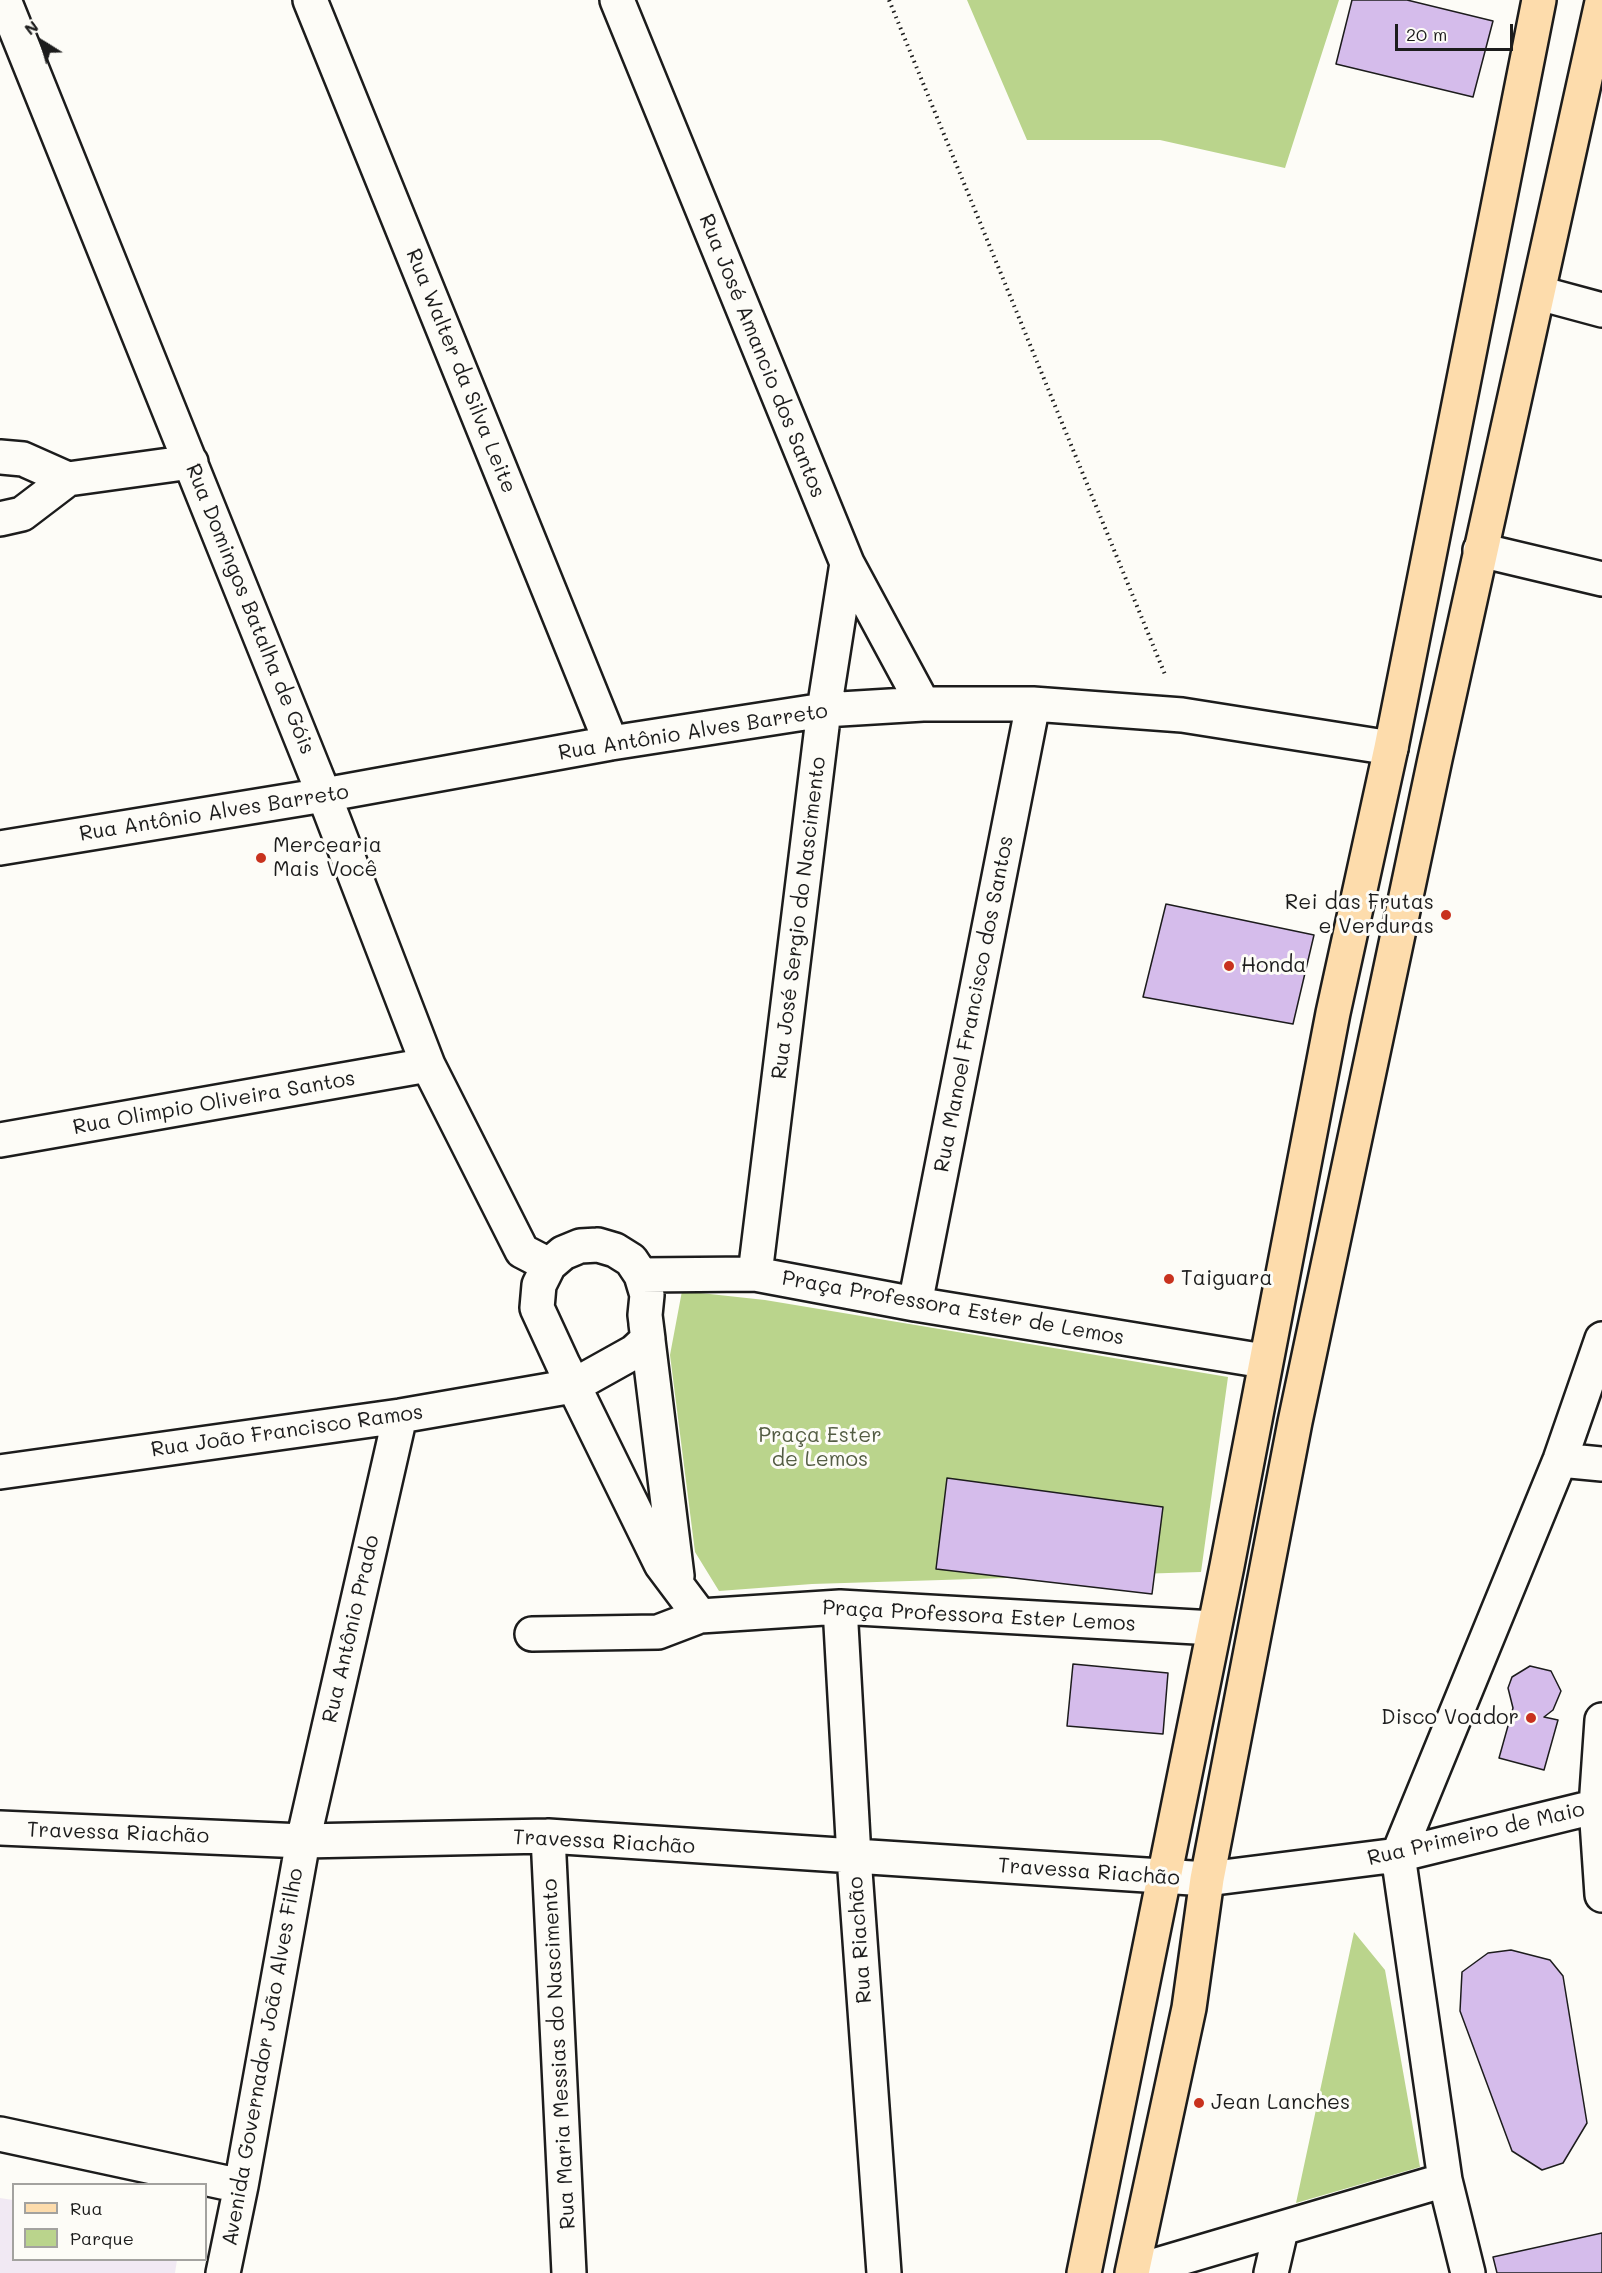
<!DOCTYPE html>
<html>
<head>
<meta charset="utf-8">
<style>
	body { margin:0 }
	#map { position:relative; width:1602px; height:2273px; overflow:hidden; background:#fdfcf7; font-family:Mali,sans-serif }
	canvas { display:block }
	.legend { position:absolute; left:12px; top:2183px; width:195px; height:78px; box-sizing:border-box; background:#fdfcf7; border:2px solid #a3a29f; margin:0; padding:8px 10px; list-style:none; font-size:18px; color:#1c1c1c }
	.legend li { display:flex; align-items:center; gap:12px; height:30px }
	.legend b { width:30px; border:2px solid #a3a29f }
	.north { position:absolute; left:12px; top:12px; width:60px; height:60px; -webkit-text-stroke:4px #fdfcf7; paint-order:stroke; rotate:323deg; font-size:16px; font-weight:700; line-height:24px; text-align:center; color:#1c1c1c }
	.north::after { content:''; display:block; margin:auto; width:21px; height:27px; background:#1c1c1c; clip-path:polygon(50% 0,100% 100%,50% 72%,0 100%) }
	.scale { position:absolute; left:1395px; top:24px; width:118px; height:27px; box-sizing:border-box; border:3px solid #1c1c1c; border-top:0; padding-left:8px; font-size:18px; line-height:21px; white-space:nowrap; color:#1c1c1c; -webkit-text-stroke:4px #fdfcf7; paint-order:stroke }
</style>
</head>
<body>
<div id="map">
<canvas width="1602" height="2273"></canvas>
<ul class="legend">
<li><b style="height:8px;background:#fddcac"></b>Rua</li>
<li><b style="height:16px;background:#bad48c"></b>Parque</li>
</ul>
<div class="north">N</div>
<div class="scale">20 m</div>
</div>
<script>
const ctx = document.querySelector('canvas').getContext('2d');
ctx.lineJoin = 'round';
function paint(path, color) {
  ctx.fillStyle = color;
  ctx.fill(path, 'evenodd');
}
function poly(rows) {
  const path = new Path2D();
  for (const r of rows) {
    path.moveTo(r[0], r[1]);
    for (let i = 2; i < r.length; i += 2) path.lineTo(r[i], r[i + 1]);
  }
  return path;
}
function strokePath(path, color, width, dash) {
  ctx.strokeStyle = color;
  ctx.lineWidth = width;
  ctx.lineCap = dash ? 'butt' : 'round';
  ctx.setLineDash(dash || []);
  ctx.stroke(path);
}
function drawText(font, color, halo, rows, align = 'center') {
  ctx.font = font + ' Mali,sans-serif';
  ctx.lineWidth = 6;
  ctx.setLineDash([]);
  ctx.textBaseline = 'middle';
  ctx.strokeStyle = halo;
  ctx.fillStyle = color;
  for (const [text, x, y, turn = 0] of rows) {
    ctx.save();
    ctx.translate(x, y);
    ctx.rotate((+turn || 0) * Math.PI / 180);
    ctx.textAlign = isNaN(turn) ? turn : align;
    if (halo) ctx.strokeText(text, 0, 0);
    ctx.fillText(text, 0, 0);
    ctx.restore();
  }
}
paint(poly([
	[0,2198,13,2200,14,2260,177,2260,175,2273,0,2273]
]), '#f1e9f3');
paint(poly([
	[967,0,1339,0,1285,168,1160,140,1027,140],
	[682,1291,765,1300,1228,1377,1201,1572,812,1584,719,1591,695,1552,670,1355],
	[1354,1932,1385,1970,1420,2167,1296,2203]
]), '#bad48c');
const building = poly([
	[1352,0,1407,0,1493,21,1473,97,1336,64,1352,0],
	[1166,904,1314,935,1293,1024,1143,997,1166,904],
	[947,1478,1163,1507,1152,1594,936,1569,947,1478],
	[1073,1664,1168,1673,1163,1734,1067,1726,1073,1664],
	[1530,1666,1551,1671,1561,1691,1553,1710,1544,1717,1558,1720,1544,1770,1499,1758,1513,1708,1508,1688,1512,1677,1530,1666],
	[1511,1950,1550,1960,1563,1976,1587,2123,1563,2163,1542,2170,1512,2151,1460,2011,1462,1972,1488,1953,1511,1950],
	[1602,2233,1602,2273,1497,2273,1493,2257,1602,2233]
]);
paint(building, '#d5bceb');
strokePath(building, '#1c1c1c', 1.5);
const minor = poly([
	[4,0,324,795,428,1065,522,1251,549,1265],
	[310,0,611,743],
	[617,0,847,563,923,704],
	[1539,293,1602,310],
	[0,457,23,459,68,479,191,462],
	[0,519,22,514,68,479],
	[1480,550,1602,579],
	[0,848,324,795,611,743,824,710,923,704,1033,704,1182,715,1391,748],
	[0,1140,428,1065],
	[598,1245,615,1250,631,1260,641,1275,647,1295,645,1315,648,1339,634,1352,573,1386,537,1308,539,1285,549,1265,563,1253,580,1246,598,1245],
	[755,1274,824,710,847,563],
	[641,1275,755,1274,915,1304,1264,1361],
	[915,1304,1033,704],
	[646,1324,677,1576],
	[564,1366,661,1564,700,1616],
	[1560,1460,1602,1464],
	[0,1472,400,1416,573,1386],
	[840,1607,854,1857,884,2273],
	[532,1634,658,1632,700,1616,840,1607,1214,1628],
	[1602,1720,1596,1807,1602,1895],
	[0,1828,303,1841,548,1836,1207,1879,1398,1855,1602,1805],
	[548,1836,569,2273],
	[1398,1855,1560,1460,1602,1339],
	[1398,1855,1445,2180,1468,2273],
	[0,2134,241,2186],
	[1133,2272,1445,2180],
	[223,2273,241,2186,303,1841,400,1416],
	[1271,2273,1281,2230]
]);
const primary = poly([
	[1084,2273,1227,1566,1333,1013,1391,748,1539,0],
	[1132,2273,1189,2008,1207,1879,1295,1422,1435,759,1602,2]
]);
strokePath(minor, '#1c1c1c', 38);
strokePath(primary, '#1c1c1c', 38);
strokePath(poly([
	[889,0,1166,677]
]), '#1c1c1c', 4, [1.5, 4.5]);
strokePath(minor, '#fdfcf7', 33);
strokePath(primary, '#fddcac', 33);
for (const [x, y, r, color] of [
	[261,858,6,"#c8321e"],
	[1446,915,6,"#c8321e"],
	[1229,966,6,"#c8321e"],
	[1169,1279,6,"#c8321e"],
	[1531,1718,6,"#c8321e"],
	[1199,2103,6,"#c8321e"]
]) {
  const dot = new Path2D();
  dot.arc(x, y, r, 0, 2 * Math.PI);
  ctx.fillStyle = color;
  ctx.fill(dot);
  strokePath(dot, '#fdfcf7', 2);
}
drawText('21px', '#1c1c1c', '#fdfcf7', [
	["Rua José Amancio dos Santos",762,356,68],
	["Rua Walter da Silva Leite",461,371,68],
	["Rua Domingos Batalha de Góis",250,609,68],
	["Rua Antônio Alves Barreto",693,732,-9],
	["Rua Antônio Alves Barreto",214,813,-9],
	["Rua José Sergio do Nascimento",799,918,-83],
	["Rua Manoel Francisco dos Santos",974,1004,-79],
	["Rua Olimpio Oliveira Santos",214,1103,-10],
	["Praça Professora Ester de Lemos",953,1308,10],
	["Rua João Francisco Ramos",287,1431,-8],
	["Praça Professora Ester Lemos",979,1616,3],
	["Rua Antônio Prado",351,1629,-77],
	["Travessa Riachão",118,1833,2],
	["Rua Primeiro de Maio",1476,1834,-13],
	["Travessa Riachão",604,1842,3],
	["Travessa Riachão",1089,1872,4],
	["Rua Riachão",860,1940,-94],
	["Rua Maria Messias do Nascimento",559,2054,-93],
	["Avenida Governador João Alves Filho",263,2057,-80]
]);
drawText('21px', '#1c1c1c', '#fdfcf7', [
	["Mercearia",273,846],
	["Mais Você",273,870],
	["Rei das Frutas",1434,903,"right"],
	["e Verduras",1434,927,"right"],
	["Honda",1241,966],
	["Taiguara",1181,1279],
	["Disco Voador",1519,1718,"right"],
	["Jean Lanches",1211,2103]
], 'left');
drawText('21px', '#535c43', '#fdfcf7', [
	["Praça Ester",820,1436],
	["de Lemos",820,1460]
]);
</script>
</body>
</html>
